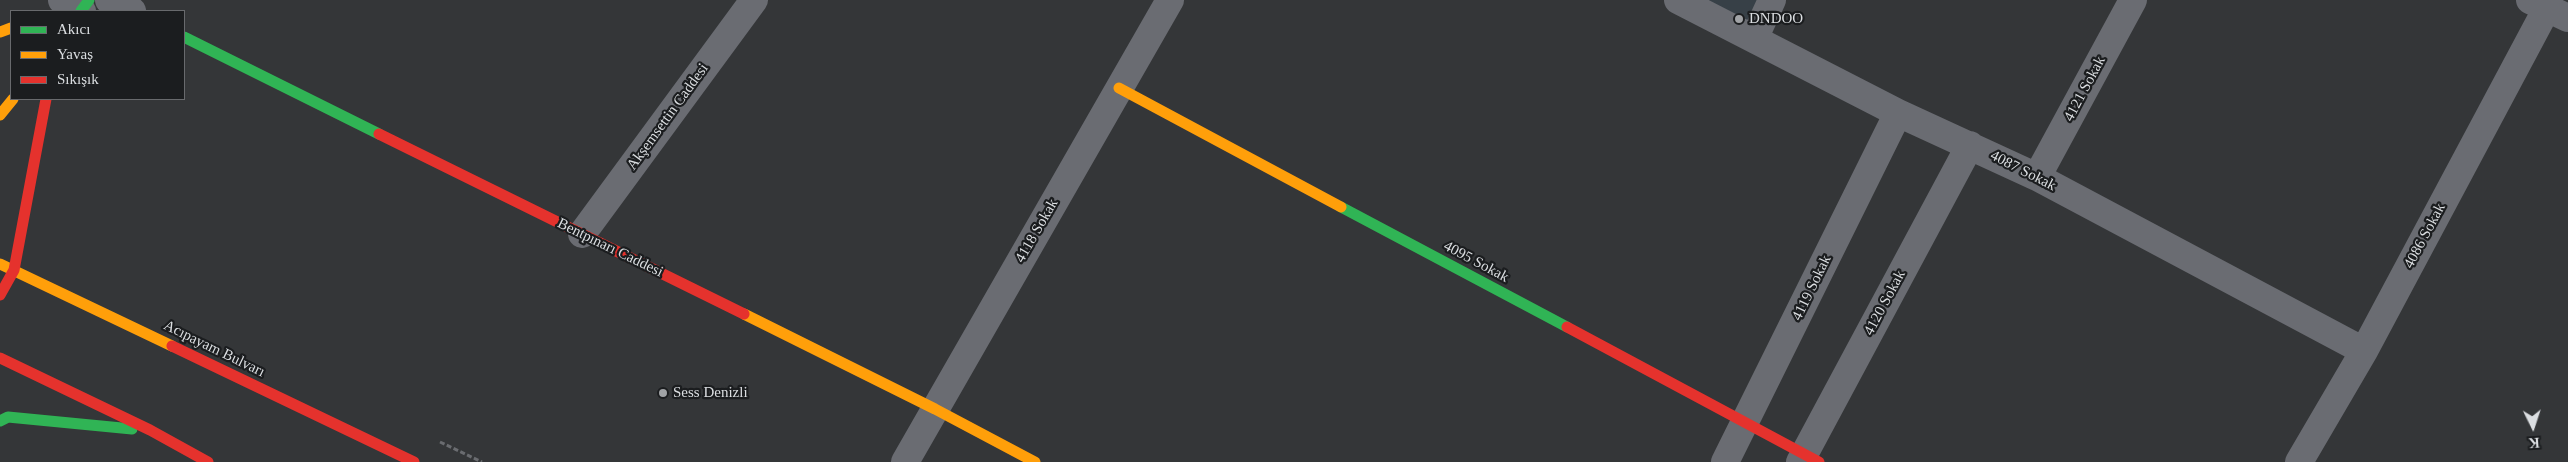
<!DOCTYPE html>
<html>
<head>
<meta charset="utf-8">
<style>
	body { margin:0 }
	#map { position:relative; width:2568px; height:462px; overflow:hidden; background:#343638; font-family:"Times New Roman",serif }
	canvas { display:block }
	.legend { position:absolute; left:10px; top:10px; width:175px; height:90px; box-sizing:border-box; background:#1b1d1f; border:1px solid #686a6d; margin:0; padding:6px 9px; list-style:none; font-size:15px; color:#dbdee1 }
	.legend li { display:flex; align-items:center; gap:10px; height:25px }
	.legend b { width:25px; border:1px solid #686a6d }
	.north { position:absolute; left:2508px; top:402px; width:50px; height:50px; -webkit-text-stroke:4px #1b1d1f; paint-order:stroke; rotate:176deg; font-size:14px; font-weight:700; line-height:20px; text-align:center; color:#dbdee1 }
	.north::after { content:''; display:block; margin:auto; width:18px; height:22px; background:#dbdee1; clip-path:polygon(50% 0,100% 100%,50% 72%,0 100%) }
</style>
</head>
<body>
<div id="map">
<canvas width="2568" height="462"></canvas>
<ul class="legend">
<li><b style="height:6px;background:#30b455"></b>Akıcı</li>
<li><b style="height:6px;background:#ff9f0a"></b>Yavaş</li>
<li><b style="height:6px;background:#e5322d"></b>Sıkışık</li>
</ul>
<div class="north">K</div>
</div>
<script>
const ctx = document.querySelector('canvas').getContext('2d');
ctx.lineJoin = 'round';
function paint(path, color) {
  ctx.fillStyle = color;
  ctx.fill(path, 'evenodd');
}
function poly(rows) {
  const path = new Path2D();
  for (const r of rows) {
    path.moveTo(r[0], r[1]);
    for (let i = 2; i < r.length; i += 2) path.lineTo(r[i], r[i + 1]);
  }
  return path;
}
function strokePath(path, color, width, dash) {
  ctx.strokeStyle = color;
  ctx.lineWidth = width;
  ctx.lineCap = dash ? 'butt' : 'round';
  ctx.setLineDash(dash || []);
  ctx.stroke(path);
}
function drawText(font, color, halo, rows, align = 'center') {
  ctx.font = font + ' "Times New Roman",serif';
  ctx.lineWidth = 4.5;
  ctx.setLineDash([]);
  ctx.textBaseline = 'middle';
  ctx.strokeStyle = halo;
  ctx.fillStyle = color;
  for (const [text, x, y, turn = 0] of rows) {
    ctx.save();
    ctx.translate(x, y);
    ctx.rotate((+turn || 0) * Math.PI / 180);
    ctx.textAlign = isNaN(turn) ? turn : align;
    if (halo) ctx.strokeText(text, 0, 0);
    ctx.fillText(text, 0, 0);
    ctx.restore();
  }
}
paint(poly([
	[1678,0,1772,0,1754,39]
]), '#374047');
strokePath(poly([
	[440,442,482,462]
]), '#6a6c70', 3, [5, 2.5]);
strokePath(poly([
	[62,0,82,11],
	[109,0,132,11],
	[1678,0,1898,113,2037,177,2364,351],
	[2530,0,2568,18],
	[1754,39,1772,0],
	[2037,177,2133,0],
	[582,234,754,0],
	[905,462,1170,0],
	[1725,462,1898,113],
	[1800,462,1970,145],
	[2299,462,2364,351,2547,8]
]), '#6a6c72', 28);
strokePath(poly([
	[81,11,89,0],
	[184,37,379,134],
	[1341,207,1567,327],
	[0,421,8,417,132,429]
]), '#30b455', 11);
strokePath(poly([
	[0,32,11,28],
	[1119,88,1341,207],
	[0,115,13,99],
	[0,264,172,346],
	[744,314,935,409,1035,462]
]), '#ff9f0a', 11);
strokePath(poly([
	[379,134,744,314],
	[0,295,14,270,46,99],
	[1567,327,1819,462],
	[172,346,414,462],
	[0,358,150,430,208,462]
]), '#e5322d', 11);
for (const [x, y, r, color] of [
	[1739,19,5,"#a1a3a6"],
	[663,393,5,"#a1a3a6"]
]) {
  const dot = new Path2D();
  dot.arc(x, y, r, 0, 2 * Math.PI);
  ctx.fillStyle = color;
  ctx.fill(dot);
  strokePath(dot, '#1b1d1f', 2);
}
drawText('15px', '#dbdee1', '#1b1d1f', [
	["DNDOO",1749,19],
	["Sess Denizli",673,393]
], 'left');
drawText('15px', '#dbdee1', '#1b1d1f', [
	["4121 Sokak",2085,89,-62],
	["Akşemsettin Caddesi",668,117,-54],
	["4087 Sokak",2023,171,27],
	["4118 Sokak",1037,231,-60],
	["4086 Sokak",2425,236,-62],
	["Bentpınarı Caddesi",610,248,26],
	["4095 Sokak",1476,262,28],
	["4119 Sokak",1812,288,-64],
	["4120 Sokak",1885,303,-62],
	["Acıpayam Bulvarı",214,349,26]
]);
</script>
</body>
</html>
